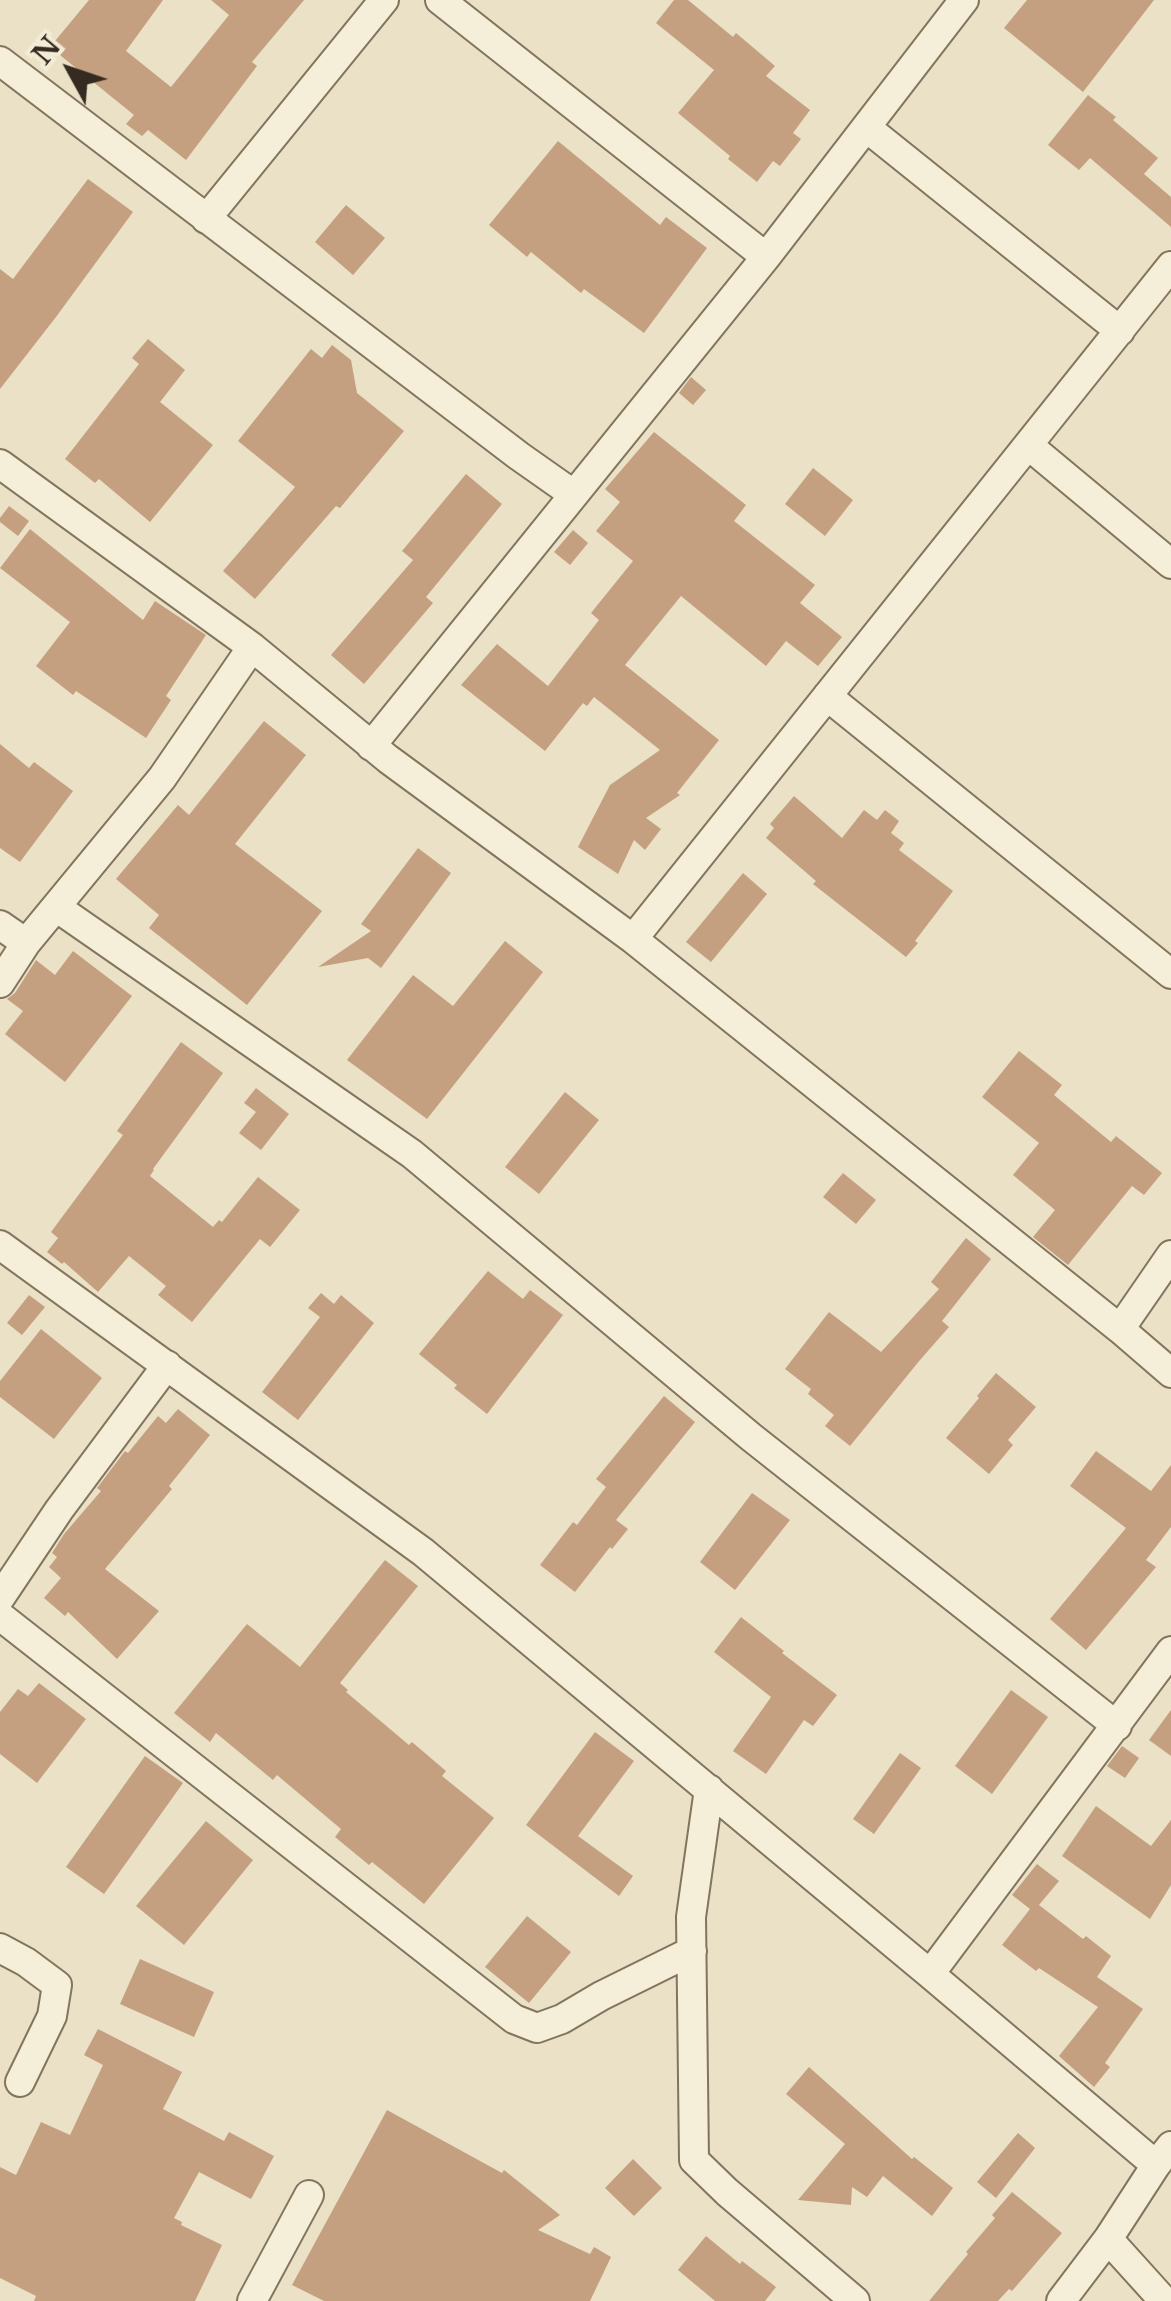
<!DOCTYPE html>
<html>
<head>
<meta charset="utf-8">
<style>
	body { margin:0 }
	#map { position:relative; width:1171px; height:2301px; overflow:hidden; background:#eae1c6; font-family:"Libre Baskerville",serif }
	canvas { display:block }
	.north { position:absolute; left:20px; top:20px; width:100px; height:100px; -webkit-text-stroke:8px #f2ebd5; paint-order:stroke; rotate:310deg; font-size:28px; font-weight:700; line-height:40px; text-align:center; color:#352b20 }
	.north::after { content:''; display:block; margin:auto; width:35px; height:45px; background:#352b20; clip-path:polygon(50% 0,100% 100%,50% 72%,0 100%) }
</style>
</head>
<body>
<div id="map">
<canvas width="1171" height="2301"></canvas>
<div class="north">N</div>
</div>
<script>
const ctx = document.querySelector('canvas').getContext('2d');
ctx.lineJoin = 'round';
function paint(path, color) {
  ctx.fillStyle = color;
  ctx.fill(path, 'evenodd');
}
function poly(rows) {
  const path = new Path2D();
  for (const r of rows) {
    path.moveTo(r[0], r[1]);
    for (let i = 2; i < r.length; i += 2) path.lineTo(r[i], r[i + 1]);
  }
  return path;
}
function strokePath(path, color, width, dash) {
  ctx.strokeStyle = color;
  ctx.lineWidth = width;
  ctx.lineCap = dash ? 'butt' : 'round';
  ctx.setLineDash(dash || []);
  ctx.stroke(path);
}
paint(poly([
	[89,0,163,0,126,51,171,87,229,15,211,0,304,0,252,62,257,66,186,160,148,130,142,136,126,124,134,115,50,47],
	[674,0,688,0,733,37,736,33,775,66,766,76,810,110,793,133,801,139,780,166,773,161,757,182,728,159,730,156,678,113,714,70,656,23],
	[1027,0,1154,0,1083,92,1004,28],
	[1088,95,1116,117,1113,120,1158,158,1144,174,1171,197,1171,227,1090,158,1079,170,1048,145],
	[558,141,660,225,666,217,707,248,644,333,584,289,581,293,531,252,527,257,489,225],
	[88,179,133,212,56,317,0,389,0,269,13,279],
	[346,205,385,238,353,275,315,242],
	[148,339,185,370,160,402,213,445,150,522,99,479,95,483,65,459,139,364,132,358],
	[332,345,351,360,357,393,404,431,340,508,336,506,255,599,223,571,295,487,238,441,311,349,322,358],
	[691,377,706,390,693,405,679,393],
	[654,432,746,505,734,521,815,585,800,603,842,637,818,666,786,641,766,666,681,596,625,665,719,740,677,793,680,795,646,818,661,829,645,850,634,840,618,874,578,847,610,785,660,750,594,697,587,706,583,703,545,751,461,685,497,644,548,686,599,620,591,613,633,561,596,531,620,502,605,489],
	[813,468,853,500,825,536,785,504],
	[466,474,502,504,426,597,433,603,364,684,331,655,413,560,402,551],
	[9,506,29,521,18,536,0,522,0,518],
	[30,529,143,620,155,601,206,635,166,696,171,700,146,738,76,691,73,695,36,666,70,622,0,568],
	[573,530,588,543,570,565,554,552],
	[264,721,306,755,235,844,322,911,247,1005,149,928,159,915,116,879,178,805,189,815],
	[0,744,29,768,34,762,73,791,20,862,0,848],
	[794,796,842,838,864,810,877,820,885,810,899,821,891,833,904,843,899,850,953,891,915,941,918,943,906,957,813,884,816,881,766,838,774,828,770,824],
	[418,848,451,873,381,968,368,958,318,967,371,931,361,924],
	[743,873,767,894,711,962,686,942],
	[505,941,543,972,427,1119,347,1060,413,975,453,1006],
	[73,951,132,996,65,1082,5,1034,23,1011,7,999,15,993,36,960,55,975],
	[181,1042,223,1073,153,1169,154,1170,150,1176,213,1227,219,1220,222,1222,258,1177,300,1210,270,1247,260,1239,192,1322,158,1295,166,1286,129,1256,98,1292,64,1262,62,1264,47,1252,58,1238,51,1232,123,1135,117,1131],
	[1019,1051,1062,1085,1054,1095,1111,1142,1116,1136,1162,1173,1144,1195,1132,1186,1068,1265,1033,1237,1055,1210,1013,1175,1039,1143,982,1097],
	[256,1088,289,1114,261,1150,239,1133,256,1112,244,1103],
	[565,1092,599,1120,539,1194,505,1167],
	[843,1173,876,1200,856,1224,823,1197],
	[966,1238,991,1259,942,1321,949,1327,920,1360,850,1446,825,1426,834,1415,808,1394,811,1389,785,1369,829,1312,881,1352,939,1289,931,1282],
	[488,1271,523,1299,530,1290,563,1315,487,1414,454,1388,457,1385,419,1354],
	[321,1293,334,1304,341,1295,374,1323,298,1420,262,1392,320,1317,308,1308],
	[29,1295,45,1307,22,1335,7,1323],
	[41,1329,102,1378,54,1439,0,1397,0,1381],
	[996,1373,1036,1407,1008,1440,1013,1445,989,1474,946,1438,979,1398,977,1396],
	[664,1396,695,1422,616,1520,628,1529,612,1549,610,1547,575,1592,540,1565,573,1522,577,1525,606,1487,596,1479],
	[178,1409,210,1435,169,1486,172,1489,105,1569,159,1611,117,1659,68,1612,65,1616,44,1598,61,1578,49,1567,57,1557,52,1553,64,1534,101,1491,97,1488,125,1451,128,1453,158,1416,166,1423],
	[1096,1451,1151,1491,1171,1465,1171,1527,1146,1560,1156,1567,1086,1650,1050,1619,1126,1528,1070,1486],
	[752,1493,790,1520,735,1590,700,1562],
	[385,1560,418,1586,340,1683,348,1690,346,1692,409,1745,412,1742,446,1771,442,1776,494,1818,424,1904,372,1862,369,1865,335,1837,341,1829,277,1775,273,1780,216,1733,210,1742,174,1713,247,1624,300,1667],
	[741,1617,784,1651,782,1653,837,1695,813,1726,804,1720,766,1774,733,1751,771,1697,714,1652],
	[39,1683,86,1719,37,1783,0,1754,0,1712,18,1689,28,1696],
	[1011,1690,1048,1717,992,1794,955,1766],
	[1171,1710,1171,1756,1149,1740],
	[595,1732,634,1761,578,1836,633,1876,619,1896,526,1825],
	[1122,1746,1139,1758,1125,1778,1107,1766],
	[900,1753,921,1768,874,1834,853,1819],
	[145,1756,183,1783,104,1894,66,1867],
	[1096,1806,1151,1846,1171,1820,1171,1885,1150,1919,1062,1856],
	[206,1821,253,1860,184,1945,136,1906],
	[1037,1864,1059,1881,1039,1905,1083,1939,1086,1936,1111,1956,1097,1977,1143,2009,1105,2063,1110,2067,1094,2087,1059,2056,1098,2007,1039,1968,1036,1971,1002,1945,1030,1909,1012,1895],
	[527,1916,571,1952,529,2003,485,1967],
	[140,1959,214,1992,194,2037,120,2004],
	[98,2029,182,2072,163,2109,224,2141,229,2132,274,2156,251,2199,199,2172,174,2218,182,2222,181,2225,222,2245,195,2301,34,2301,36,2296,0,2278,0,2167,16,2175,41,2122,70,2135,103,2065,84,2055],
	[809,2067,912,2159,914,2157,953,2188,932,2216,883,2176,867,2197,852,2187,851,2205,798,2200,845,2144,786,2094],
	[387,2110,502,2173,504,2170,560,2215,538,2230,590,2254,594,2247,611,2257,590,2301,324,2301,292,2285],
	[1018,2133,1035,2148,996,2198,977,2182],
	[633,2159,662,2188,634,2216,605,2188],
	[1012,2192,1062,2233,1012,2291,1009,2289,998,2301,929,2301,968,2254,966,2252,995,2218,992,2215],
	[706,2236,740,2264,742,2261,776,2287,765,2301,715,2301,678,2270]
]), '#c4a080');
const minor = poly([
	[0,61,519,456,573,494],
	[867,128,1120,331],
	[206,219,384,0],
	[766,257,964,0],
	[1028,445,1171,564],
	[0,464,252,647,388,759,633,939,1120,1329,1171,1373],
	[827,696,1171,974],
	[371,746,766,257,440,0],
	[56,907,412,1154,751,1437,1117,1726],
	[0,925,26,943],
	[633,939,1171,266],
	[0,983,26,943,162,778,252,647],
	[0,1245,423,1552,930,1974,1156,2165],
	[1120,1329,1171,1255],
	[0,1598,59,1510,167,1365],
	[0,1616,514,2019,537,2028,562,2019,601,1996,692,1951],
	[709,1789,691,1917,694,2160,727,2192,855,2301],
	[0,1948,26,1962,57,1985,52,2016,20,2082],
	[930,1974,1171,1651],
	[1108,2239,1164,2301],
	[252,2301,309,2195],
	[1061,2301,1108,2239,1156,2165,1171,2146]
]);
strokePath(minor, '#83745d', 32);
strokePath(minor, '#f5eed8', 28);
</script>
</body>
</html>
